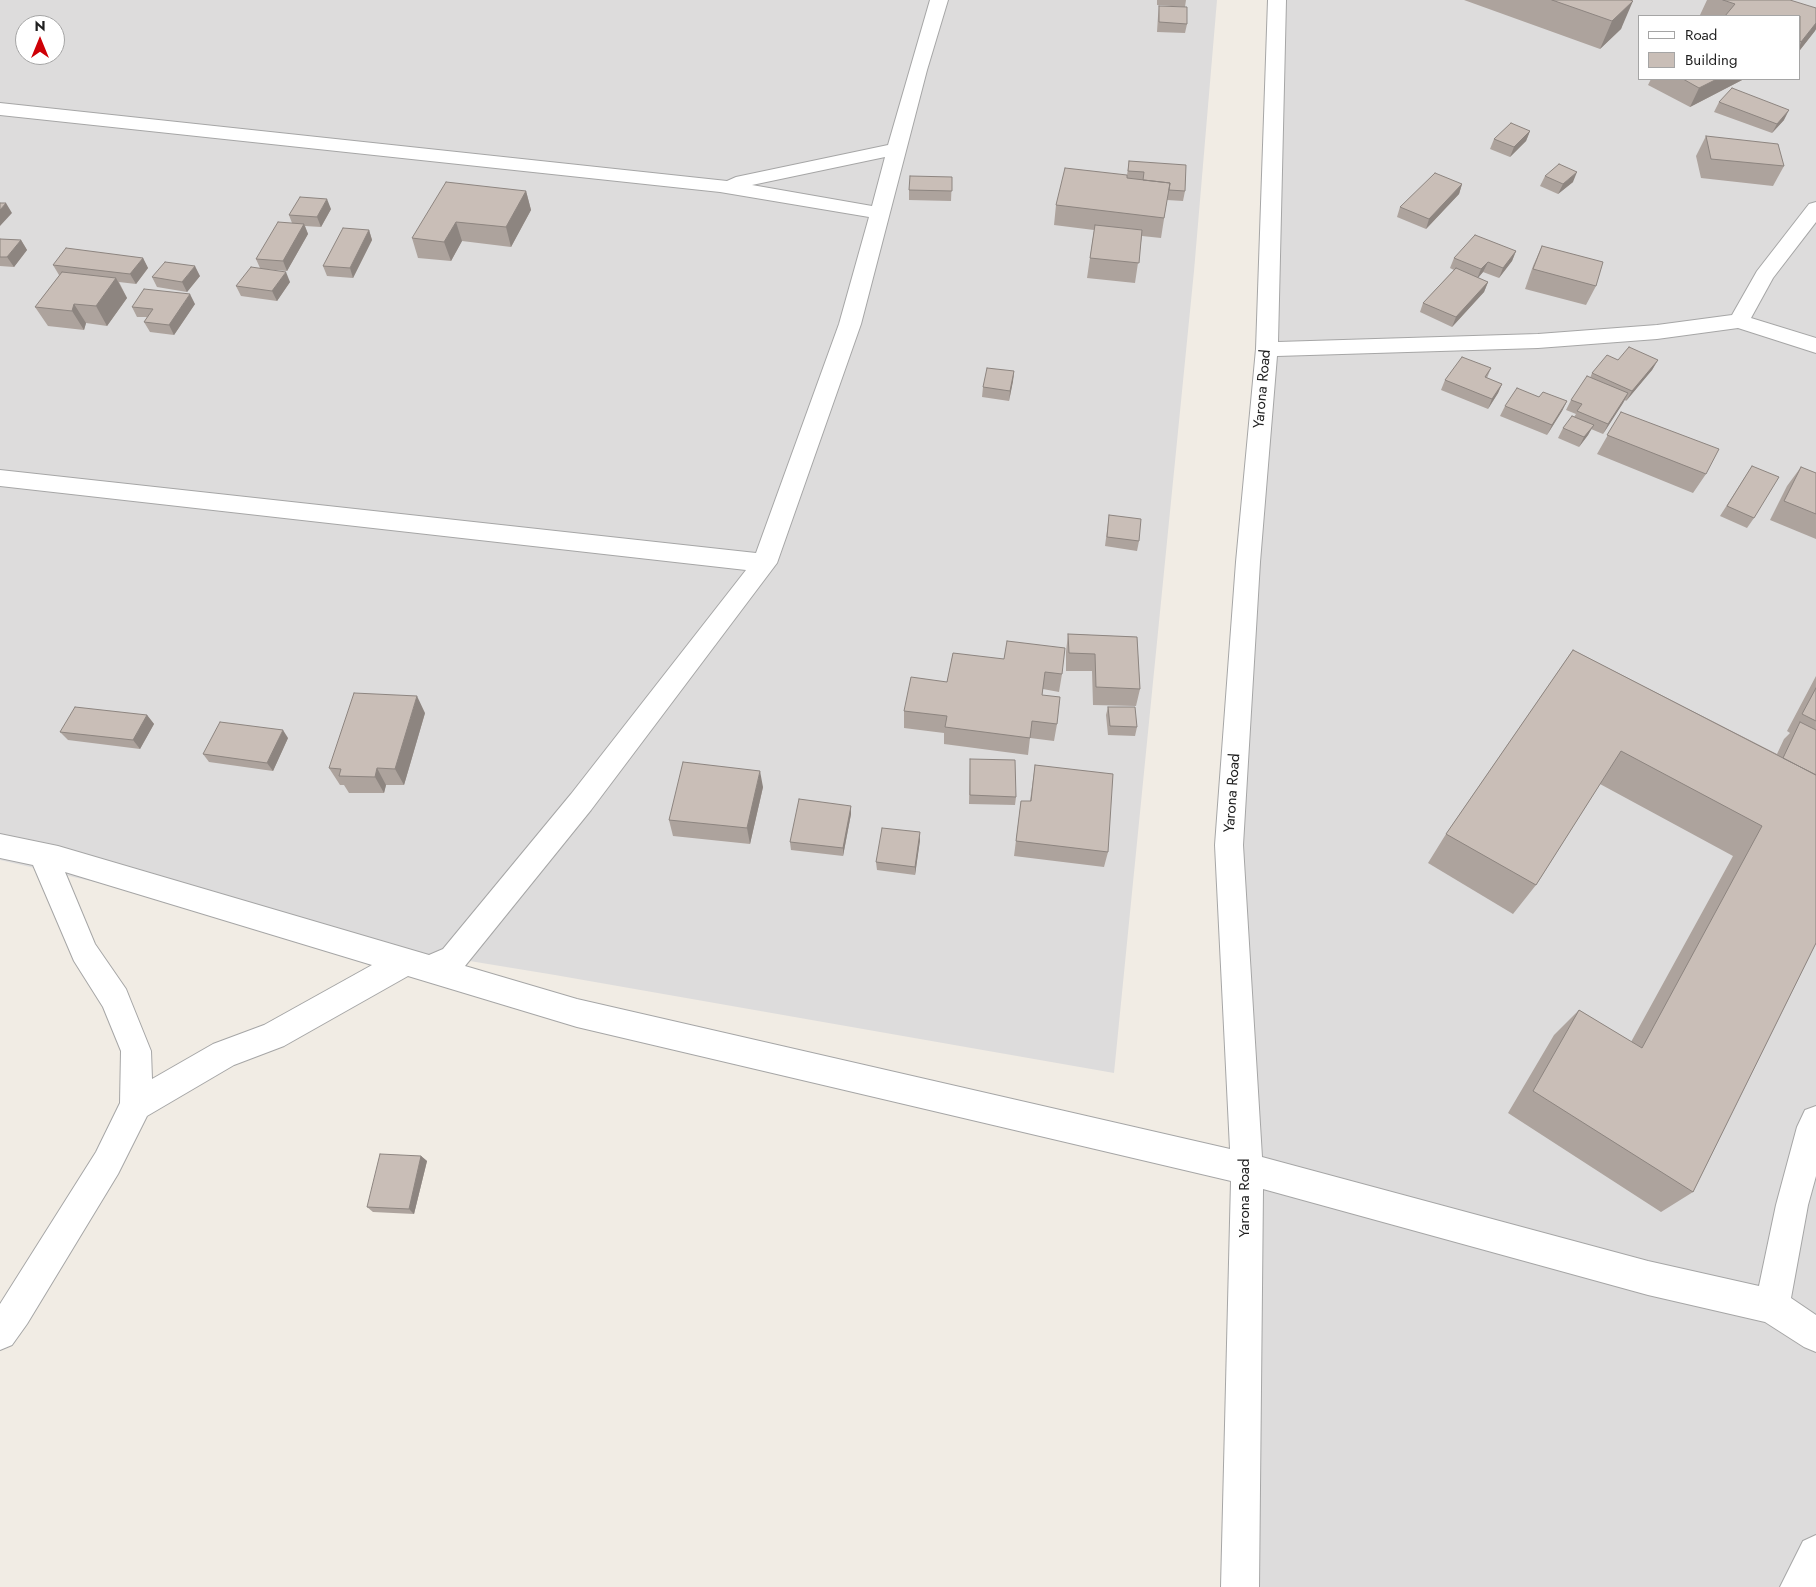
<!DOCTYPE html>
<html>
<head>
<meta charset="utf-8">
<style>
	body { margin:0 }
	#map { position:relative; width:1816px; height:1587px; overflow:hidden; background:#f1ece4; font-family:Jost,sans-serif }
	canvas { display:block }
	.legend { position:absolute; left:1638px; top:15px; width:162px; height:65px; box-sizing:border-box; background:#fff; border:1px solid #a5a5a5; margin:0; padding:6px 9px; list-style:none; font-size:15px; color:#1f1f1f }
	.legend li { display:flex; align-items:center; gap:10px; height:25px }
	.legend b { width:25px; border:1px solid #a5a5a5 }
	.north { position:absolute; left:15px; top:15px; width:50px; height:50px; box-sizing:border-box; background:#fff; border:1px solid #a5a5a5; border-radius:50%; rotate:0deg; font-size:14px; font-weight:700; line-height:20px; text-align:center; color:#1f1f1f }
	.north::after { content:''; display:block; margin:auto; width:18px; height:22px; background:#ce0007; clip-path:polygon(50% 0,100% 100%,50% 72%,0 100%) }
</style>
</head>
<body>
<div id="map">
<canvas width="1816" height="1587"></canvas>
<ul class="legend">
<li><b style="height:6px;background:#fff"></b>Road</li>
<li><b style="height:14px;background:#c9beb7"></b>Building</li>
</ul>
<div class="north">N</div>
</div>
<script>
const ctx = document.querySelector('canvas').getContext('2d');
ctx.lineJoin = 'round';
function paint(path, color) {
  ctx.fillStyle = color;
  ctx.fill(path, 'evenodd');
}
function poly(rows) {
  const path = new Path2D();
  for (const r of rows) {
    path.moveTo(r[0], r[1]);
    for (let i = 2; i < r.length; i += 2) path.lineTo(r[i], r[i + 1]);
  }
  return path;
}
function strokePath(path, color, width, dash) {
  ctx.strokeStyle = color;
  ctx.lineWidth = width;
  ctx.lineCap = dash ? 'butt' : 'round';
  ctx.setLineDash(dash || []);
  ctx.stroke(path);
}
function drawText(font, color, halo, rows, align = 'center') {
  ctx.font = font + ' Jost,sans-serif';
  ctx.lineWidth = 4.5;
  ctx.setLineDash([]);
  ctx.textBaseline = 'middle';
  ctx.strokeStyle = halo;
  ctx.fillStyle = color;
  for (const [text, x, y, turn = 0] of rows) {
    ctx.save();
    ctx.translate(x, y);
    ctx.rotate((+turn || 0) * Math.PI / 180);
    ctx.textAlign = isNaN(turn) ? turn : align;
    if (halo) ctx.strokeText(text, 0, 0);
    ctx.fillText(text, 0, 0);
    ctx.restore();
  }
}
paint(poly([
	[0,0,1217,0,1194,271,1114,1073,555,975,354,942,0,860],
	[25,25,55,25,55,55,25,55],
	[1277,0,1816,0,1816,1587,1240,1587,1229,845],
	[1640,16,1800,16,1800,79,1640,79]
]), '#dddcdc');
const minor = poly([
	[930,0,948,0,927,70,861,324,777,563,591,810,465,966,577,999,1230,1149,1215,845,1236,562,1256,349,1268,0,1286,0,1278,342,1538,334,1657,325,1732,315,1757,271,1809,204,1816,202,1816,222,1773,278,1751,318,1816,338,1816,353,1738,328,1657,339,1538,348,1277,356,1260,562,1243,845,1262,1157,1648,1261,1759,1286,1776,1205,1797,1127,1805,1110,1816,1106,1816,1176,1808,1205,1791,1298,1816,1315,1816,1352,1804,1347,1765,1322,1648,1295,1263,1189,1259,1587,1221,1587,1231,1181,577,1027,408,976,284,1046,234,1065,147,1116,118,1174,27,1324,12,1345,0,1350,0,1304,96,1152,120,1103,121,1051,103,1007,74,961,33,865,0,858,0,834,58,846,429,955,443,949,571,794,746,570,0,486,0,470,756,553,839,324,869,217,720,192,0,115,0,103,727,181,736,177,888,145,930,0],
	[885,157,872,206,752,185,885,157],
	[65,872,372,965,264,1025,213,1044,152,1079,151,1051,130,999,126,989,95,944,65,872],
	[1816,1535,1816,1587,1780,1587,1803,1541,1816,1535]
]);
strokePath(minor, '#a6a6a6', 2);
paint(minor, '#fff');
paint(poly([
	[1157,0,1186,0,1185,7,1157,5],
	[1464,0,1630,0,1621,29,1600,49],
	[1707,0,1790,0,1816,23,1816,29,1800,50,1800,16,1704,16,1700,15],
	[1159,6,1187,24,1185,33,1157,32,1158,16],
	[1651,79,1744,79,1690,107,1648,85],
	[1719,102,1784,120,1772,133,1714,112],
	[1530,131,1526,141,1510,157,1490,149,1494,139],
	[1706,136,1784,166,1773,186,1701,178,1696,156],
	[1129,161,1185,191,1183,201,1167,200,1161,238,1142,236,1135,283,1087,278,1094,230,1054,225,1056,205,1127,175],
	[1545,176,1573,182,1558,194,1540,186],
	[952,177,951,201,909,200,909,190],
	[1462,184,1459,194,1426,229,1397,217,1400,207],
	[526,191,531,210,511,247,462,241,451,261,418,258,412,238],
	[331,209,321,227,305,226,308,234,287,271,263,269,290,282,277,301,241,296,236,286,260,268,256,259,292,223,289,215],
	[369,230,372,240,353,278,327,276,323,266],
	[0,239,21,240,27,250,14,267,0,266],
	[1542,246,1596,286,1586,305,1525,289,1533,266],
	[1516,251,1512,261,1499,278,1483,272,1478,278,1488,282,1484,292,1452,327,1420,312,1423,303,1454,270,1450,268,1454,258],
	[143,258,148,268,136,284,119,282,127,298,107,326,86,323,84,330,48,326,35,307,60,275,59,275,53,265],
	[200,276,187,292,157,287,152,277],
	[195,304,174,335,150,332,144,322,147,317,137,317,132,307],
	[1618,360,1658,360,1652,370,1626,401,1625,400,1603,434,1591,429,1588,435,1579,447,1558,438,1563,428,1574,417,1576,414,1566,410,1571,400,1590,378,1592,373],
	[1491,368,1487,378,1502,384,1498,393,1488,409,1441,390,1445,380],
	[1014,371,1013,381,1009,401,982,397,983,387],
	[1539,397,1567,401,1562,411,1547,435,1500,416,1505,406],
	[1621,412,1706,474,1693,493,1597,454],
	[1752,466,1754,518,1747,528,1720,516],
	[1801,467,1816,473,1816,539,1770,520,1787,486],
	[1109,515,1139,541,1137,551,1105,546],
	[1068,634,1137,637,1140,689,1136,706,1093,705,1092,671,1066,671,1066,652],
	[1573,650,1777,754,1784,739,1790,733,1787,731,1816,676,1816,943,1693,1192,1661,1212,1508,1113,1554,1035,1579,1010,1631,1042,1733,856,1600,784,1536,885,1513,914,1428,863,1446,834],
	[953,653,1062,674,1059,692,1043,689,1042,695,1057,724,1054,741,1030,738,1028,755,944,744,944,733,904,728,904,711,947,682],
	[1108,707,1137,727,1135,736,1108,735,1106,715],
	[425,713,404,785,386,785,384,793,349,793,344,785,340,785,329,768],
	[147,715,154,724,140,749,68,740,60,732],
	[288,738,273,771,209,762,203,754],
	[970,759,1016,797,1015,805,969,804],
	[1035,765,1108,852,1104,867,1014,856,1021,801,1030,801],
	[763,787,750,844,673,836,669,820],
	[851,806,851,814,843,856,791,850,790,842],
	[920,840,915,875,877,870,876,862],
	[421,1156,427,1161,414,1214,373,1212,367,1207]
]), '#ada39d');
paint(poly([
	[1633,1,1621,29,1600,49,1612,21],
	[1816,23,1816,29,1815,31,1800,50,1800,45,1801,42],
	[1717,79,1744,79,1690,107,1699,88],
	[1789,110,1784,120,1772,133,1777,124],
	[1530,131,1526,141,1510,157,1514,147],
	[1577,172,1573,182,1558,194,1563,184],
	[1462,184,1459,194,1426,229,1429,219],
	[526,191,531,210,511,247,506,227],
	[327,199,331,209,321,227,317,217],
	[6,203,12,213,0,226,0,210],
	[456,222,462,241,451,261,444,242],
	[304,224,308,234,287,271,283,261],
	[369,230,372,240,353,278,350,268],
	[21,240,27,250,14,267,7,257],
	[1516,251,1512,261,1499,278,1503,268],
	[143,258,148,268,136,284,130,274],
	[1488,262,1483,272,1477,279,1481,269],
	[195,266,200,276,187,292,182,282],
	[286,272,290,282,277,301,272,291],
	[116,278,127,298,107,326,96,306],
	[1488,282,1484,292,1452,327,1456,317],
	[190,294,195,304,174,335,169,325],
	[74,304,86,323,84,330,72,311],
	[1658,360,1652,370,1626,401,1632,391],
	[1014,371,1013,381,1009,401,1010,391],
	[1502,384,1498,393,1488,409,1492,399],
	[1628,393,1623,403,1603,434,1608,424],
	[1567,401,1562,411,1547,435,1552,425],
	[1594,425,1588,435,1579,447,1584,437],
	[417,696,425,713,404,785,395,769],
	[147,715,154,724,140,749,133,740],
	[283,730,288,738,273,771,267,763],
	[377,768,386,785,384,793,375,777],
	[760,771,763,787,750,844,747,828],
	[851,806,851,814,843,856,843,848],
	[920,832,920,840,915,875,915,867],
	[421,1156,427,1161,414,1214,409,1209]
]), '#8d8580');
const building = poly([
	[1552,0,1630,0,1633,1,1612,21,1552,0],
	[1723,0,1790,0,1816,8,1816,23,1801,42,1800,41,1800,16,1725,16,1735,4,1723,0],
	[1159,6,1187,7,1187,24,1159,22,1159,6],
	[1683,79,1717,79,1699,88,1683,79],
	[1732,88,1789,110,1777,124,1719,102,1732,88],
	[1511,123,1530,131,1514,147,1494,139,1511,123],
	[1706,136,1778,144,1784,166,1711,159,1706,136],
	[1129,161,1186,165,1185,191,1169,190,1170,183,1143,180,1144,172,1128,171,1129,161],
	[1559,164,1577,172,1563,184,1545,176,1559,164],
	[1065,168,1127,175,1127,178,1170,183,1164,218,1056,205,1065,168],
	[1435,173,1462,184,1429,219,1400,207,1435,173],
	[910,176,952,177,952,191,909,190,910,176],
	[446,182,526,191,506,227,456,222,444,242,412,238,446,182],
	[300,197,327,199,317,217,289,215,300,197],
	[0,203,6,203,0,210,0,203],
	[278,222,304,224,283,261,256,259,278,222],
	[1095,225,1142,230,1139,263,1090,258,1095,225],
	[343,228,369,230,350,268,323,266,343,228],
	[1475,235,1516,251,1503,268,1488,262,1481,269,1454,258,1475,235],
	[0,239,21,240,7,257,0,257,0,239],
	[1542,246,1603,262,1596,286,1533,269,1542,246],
	[66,248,143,258,130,274,53,265,66,248],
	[165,262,195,266,182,282,152,277,165,262],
	[251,267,286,272,272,291,236,286,251,267],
	[1456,268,1488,282,1456,317,1423,303,1456,268],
	[62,272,116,278,96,306,74,304,72,311,35,307,62,272],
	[144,289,190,294,169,325,144,322,153,309,132,307,144,289],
	[1629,347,1658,360,1632,391,1592,373,1607,355,1618,360,1629,347],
	[1462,357,1491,368,1485,377,1502,384,1492,399,1445,380,1462,357],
	[987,368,1014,371,1010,391,983,387,987,368],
	[1587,376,1628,393,1608,424,1577,411,1582,404,1571,400,1587,376],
	[1517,388,1539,397,1543,392,1567,401,1552,425,1505,406,1517,388],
	[1621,412,1719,449,1706,474,1607,435,1621,412],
	[1572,416,1594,425,1584,437,1563,428,1572,416],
	[1752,466,1779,477,1754,518,1727,506,1752,466],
	[1801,467,1816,473,1816,514,1784,501,1801,467],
	[1109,515,1141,519,1139,541,1107,537,1109,515],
	[1068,634,1137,637,1140,689,1096,687,1095,654,1069,653,1068,634],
	[1007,641,1065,648,1062,674,1045,672,1042,695,1060,697,1057,724,1032,721,1030,738,945,727,947,716,904,711,911,677,947,682,953,653,1004,659,1007,641],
	[1573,650,1816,775,1816,943,1693,1192,1533,1091,1579,1010,1642,1048,1762,826,1621,751,1536,885,1446,834,1573,650],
	[1816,688,1816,721,1802,714,1816,688],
	[354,693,417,696,395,769,377,768,375,777,339,776,341,769,329,768,354,693],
	[75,707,147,715,133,740,60,732,75,707],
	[1108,707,1135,707,1137,727,1110,726,1108,707],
	[220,722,283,730,267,763,203,754,220,722],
	[1800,722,1816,730,1816,775,1783,758,1800,722],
	[970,759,1015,760,1016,797,970,795,970,759],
	[683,762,760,771,747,828,669,820,683,762],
	[1035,765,1113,774,1108,852,1016,841,1021,801,1031,801,1035,765],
	[799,799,851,806,843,848,790,842,799,799],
	[882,828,920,832,915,867,876,862,882,828],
	[380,1154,421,1156,409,1209,367,1207,380,1154]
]);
paint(building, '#c9beb7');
strokePath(building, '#8d8580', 1);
drawText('15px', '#1f1f1f', '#fff', [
	["Yarona Road",1263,389,-85],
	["Yarona Road",1233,793,-86],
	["Yarona Road",1245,1198,-90]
]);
</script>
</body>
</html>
